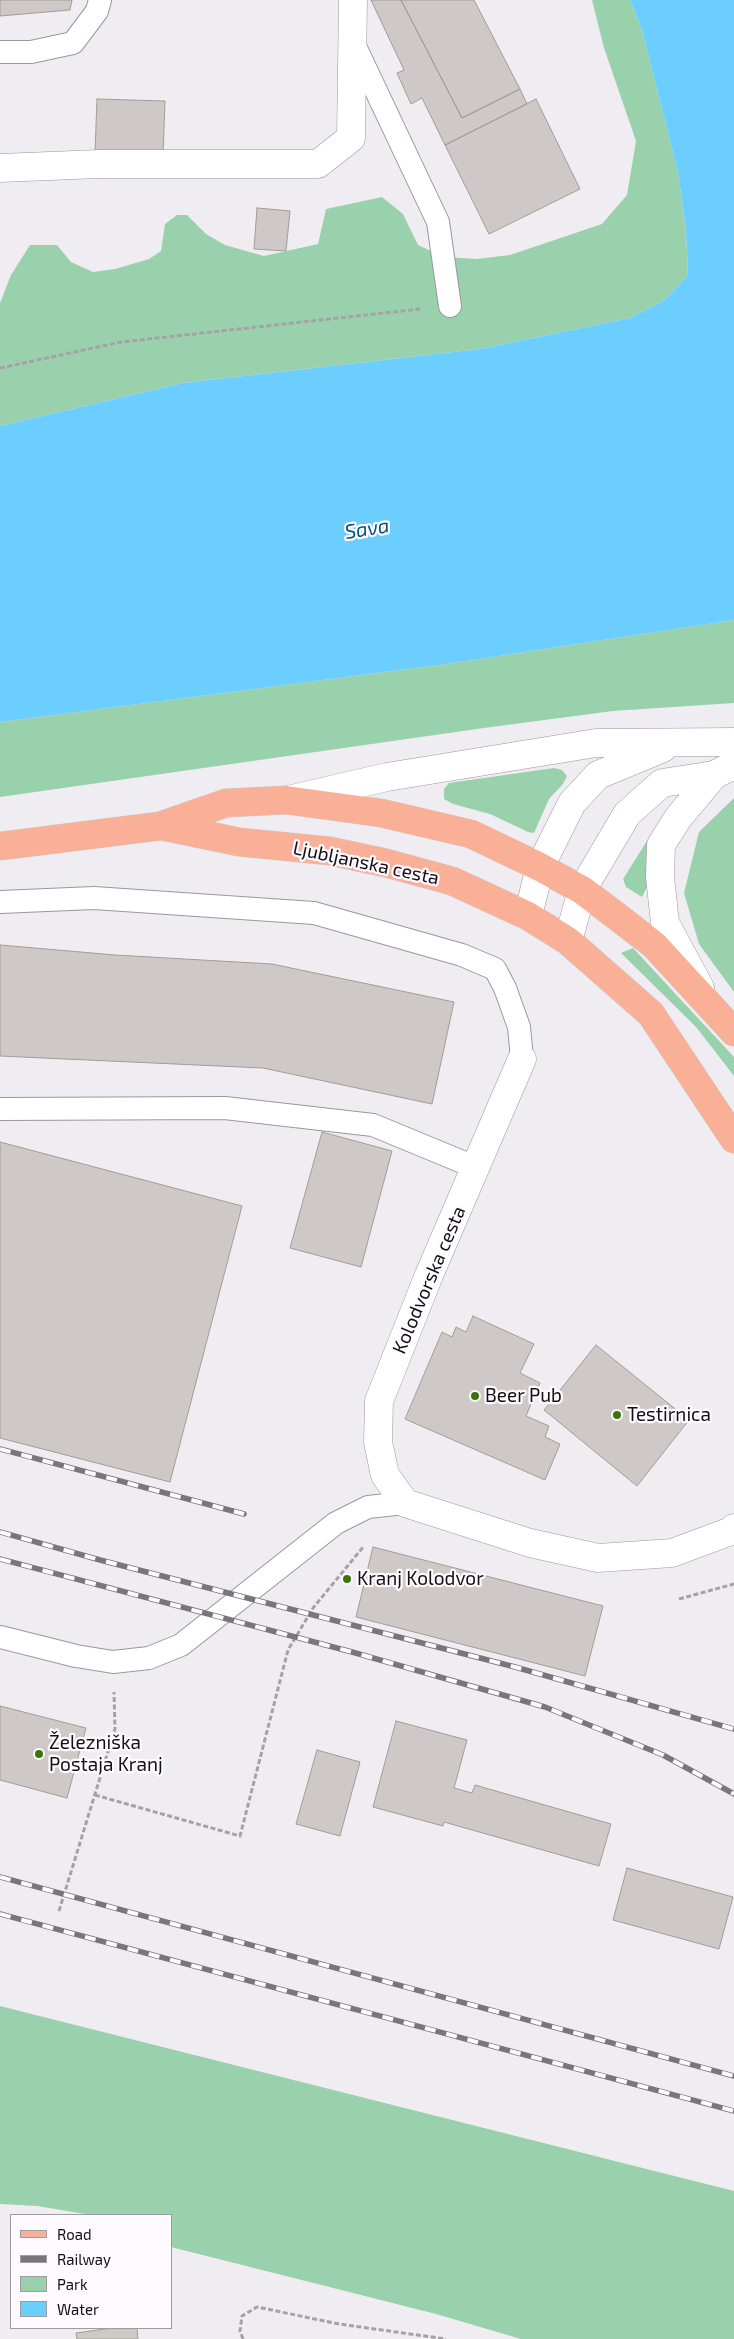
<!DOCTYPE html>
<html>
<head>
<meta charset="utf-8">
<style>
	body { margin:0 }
	#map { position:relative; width:734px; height:2339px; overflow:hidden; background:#f0edf2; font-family:"Exo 2",sans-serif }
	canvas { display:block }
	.legend { position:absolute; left:10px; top:2214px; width:162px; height:115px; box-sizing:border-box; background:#fefaff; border:1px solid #9f9ca0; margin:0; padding:6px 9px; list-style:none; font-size:15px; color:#111012 }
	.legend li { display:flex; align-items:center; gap:10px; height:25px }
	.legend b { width:25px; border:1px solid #9f9ca0 }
</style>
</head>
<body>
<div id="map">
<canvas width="734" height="2339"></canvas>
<ul class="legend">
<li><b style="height:6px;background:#fab096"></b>Road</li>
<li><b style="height:6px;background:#78767a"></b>Railway</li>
<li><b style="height:14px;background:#9ad1ad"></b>Park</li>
<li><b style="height:14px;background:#6ccdff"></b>Water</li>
</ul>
</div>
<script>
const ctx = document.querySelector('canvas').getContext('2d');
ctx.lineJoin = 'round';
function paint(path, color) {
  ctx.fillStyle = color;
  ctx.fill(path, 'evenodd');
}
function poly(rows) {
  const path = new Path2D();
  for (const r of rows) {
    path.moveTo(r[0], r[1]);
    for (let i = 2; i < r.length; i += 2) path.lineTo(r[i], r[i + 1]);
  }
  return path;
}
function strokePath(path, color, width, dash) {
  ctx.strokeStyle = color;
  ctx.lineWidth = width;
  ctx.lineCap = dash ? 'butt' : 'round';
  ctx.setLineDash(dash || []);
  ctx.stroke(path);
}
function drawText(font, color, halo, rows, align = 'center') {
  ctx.font = font + ' "Exo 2",sans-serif';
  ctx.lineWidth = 4.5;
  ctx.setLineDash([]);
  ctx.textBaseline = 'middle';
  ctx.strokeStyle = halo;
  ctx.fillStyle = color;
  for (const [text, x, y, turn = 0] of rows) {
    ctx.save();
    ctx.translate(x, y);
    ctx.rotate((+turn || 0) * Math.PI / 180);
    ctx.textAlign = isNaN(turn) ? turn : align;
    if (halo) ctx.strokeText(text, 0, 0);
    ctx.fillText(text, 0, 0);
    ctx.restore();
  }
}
paint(poly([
	[592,0,630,0,642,30,678,172,686,230,688,275,665,300,630,318,480,349,183,383,0,426,0,303,11,275,30,245,57,245,71,262,93,272,115,269,149,259,161,251,165,224,177,215,187,215,206,234,225,245,264,256,318,244,326,209,382,197,403,214,418,245,444,257,477,259,510,255,602,224,627,195,636,141,604,48],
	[734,620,734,703,613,711,484,728,0,797,0,722,446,664],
	[554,768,562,770,567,776,563,784,549,799,534,833,528,832,490,814,453,804,444,799,444,789,449,783],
	[734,798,734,992,699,944,684,893,699,832],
	[666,817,649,883,642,897,626,887,623,879,660,820],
	[633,948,734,1057,734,1076,696,1027,621,953],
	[0,2006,734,2191,734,2339,521,2339,436,2314,171,2247,171,2215,91,2215,37,2206,0,2204]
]), '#9ad1ad');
paint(poly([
	[630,0,734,0,734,620,446,664,0,722,0,426,183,383,480,349,630,318,665,300,688,275,686,230,678,172,642,30]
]), '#6ccdff');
const building = poly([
	[0,0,72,0,70,10,0,16,0,0],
	[371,0,401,0,462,118,520,89,527,104,445,145,422,98,411,104,397,73,404,70,371,0],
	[401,0,474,0,520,89,462,118,401,0],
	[97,99,165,101,163,155,95,153,97,99],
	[536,99,580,189,489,234,445,145,536,99],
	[257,208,290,211,286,251,254,249,257,208],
	[0,945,115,955,272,964,454,1002,432,1104,263,1068,0,1056,0,945],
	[322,1132,392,1151,361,1267,290,1248,322,1132],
	[0,1142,242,1206,170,1482,0,1438,0,1142],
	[473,1316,534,1344,520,1373,540,1383,526,1416,549,1426,545,1437,560,1444,545,1480,405,1419,442,1332,452,1337,456,1327,466,1332,473,1316],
	[596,1345,689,1420,637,1486,544,1410,596,1345],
	[373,1547,603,1606,585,1676,356,1617,373,1547],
	[0,1706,86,1728,67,1798,0,1780,0,1706],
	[396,1721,467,1740,454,1788,472,1793,475,1785,611,1824,599,1866,444,1822,443,1826,373,1807,396,1721],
	[317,1750,360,1762,340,1836,296,1824,317,1750],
	[627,1868,733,1897,719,1949,613,1920,627,1868],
	[112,2328,137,2328,138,2339,77,2339,76,2333,112,2328]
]);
paint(building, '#cec9c6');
strokePath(building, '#a09c98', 1);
const lane = poly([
	[353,42,438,222,450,306],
	[0,52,31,52,73,43,97,11,100,0],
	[0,902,94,898,314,913,462,955,495,969,505,988,519,1027,522,1059],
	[0,1109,225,1108,373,1125,477,1168],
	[0,1637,76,1656,113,1662,149,1658,181,1645,336,1523,368,1507,405,1503]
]);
const street = poly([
	[0,168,99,164,318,164,351,138,353,0],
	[288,800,387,777,596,743,734,742],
	[528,916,540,867,572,803,598,775,663,748],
	[568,941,582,890,627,814,662,783,714,775],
	[700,988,665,923,660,877,661,845,678,818,714,775,734,765],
	[522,1059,429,1275,379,1401,378,1442,385,1475,405,1503,530,1543,598,1558,672,1553,731,1531,734,1528]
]);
const primary = poly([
	[162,826,239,842,330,851,386,863,452,881,528,916,568,941,651,1014,734,1139],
	[0,846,160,826,226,803,286,800,381,813,471,834,540,867,582,890,615,915,654,945,734,1032]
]);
strokePath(lane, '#9a979c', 24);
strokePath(street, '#9a979c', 29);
strokePath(primary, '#cbcacb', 29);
strokePath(poly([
	[0,368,121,342,420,309],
	[679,1599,734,1584],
	[95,1795,240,1836,288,1650,313,1608,364,1546],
	[59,1911,115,1729,114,1692],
	[243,2339,240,2331,242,2316,257,2307,339,2324,446,2339]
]), '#a5a2a6', 3, [5, 2.5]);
strokePath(lane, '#fff', 22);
strokePath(street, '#fff', 28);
strokePath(primary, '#fab096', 28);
const rail = poly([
	[0,1449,244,1514],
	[0,1532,100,1560,515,1667,734,1729],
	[0,1559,352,1652,545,1707,663,1755,734,1794],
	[0,1877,734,2076],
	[0,1914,734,2111]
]);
strokePath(rail, '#78767a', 5.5);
strokePath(rail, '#fefaff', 4, [11]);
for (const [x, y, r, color] of [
	[475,1396,5,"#3b7509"],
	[617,1415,5,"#3b7509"],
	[347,1579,5,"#3b7509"],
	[39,1754,5,"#3b7509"]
]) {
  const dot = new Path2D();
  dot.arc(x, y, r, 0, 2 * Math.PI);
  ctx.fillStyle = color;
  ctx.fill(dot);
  strokePath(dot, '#fefaff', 2);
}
drawText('19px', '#111012', '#fefaff', [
	["Ljubljanska cesta",366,863,12],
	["Kolodvorska cesta",429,1280,-67]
]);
drawText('19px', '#111012', '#fefaff', [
	["Beer Pub",485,1396],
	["Testirnica",627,1415],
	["Kranj Kolodvor",357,1579],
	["Železniška",49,1743],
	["Postaja Kranj",49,1765]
], 'left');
drawText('italic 20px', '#005374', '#fefaff', [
	["Sava",367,529,-9]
]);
</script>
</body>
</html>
